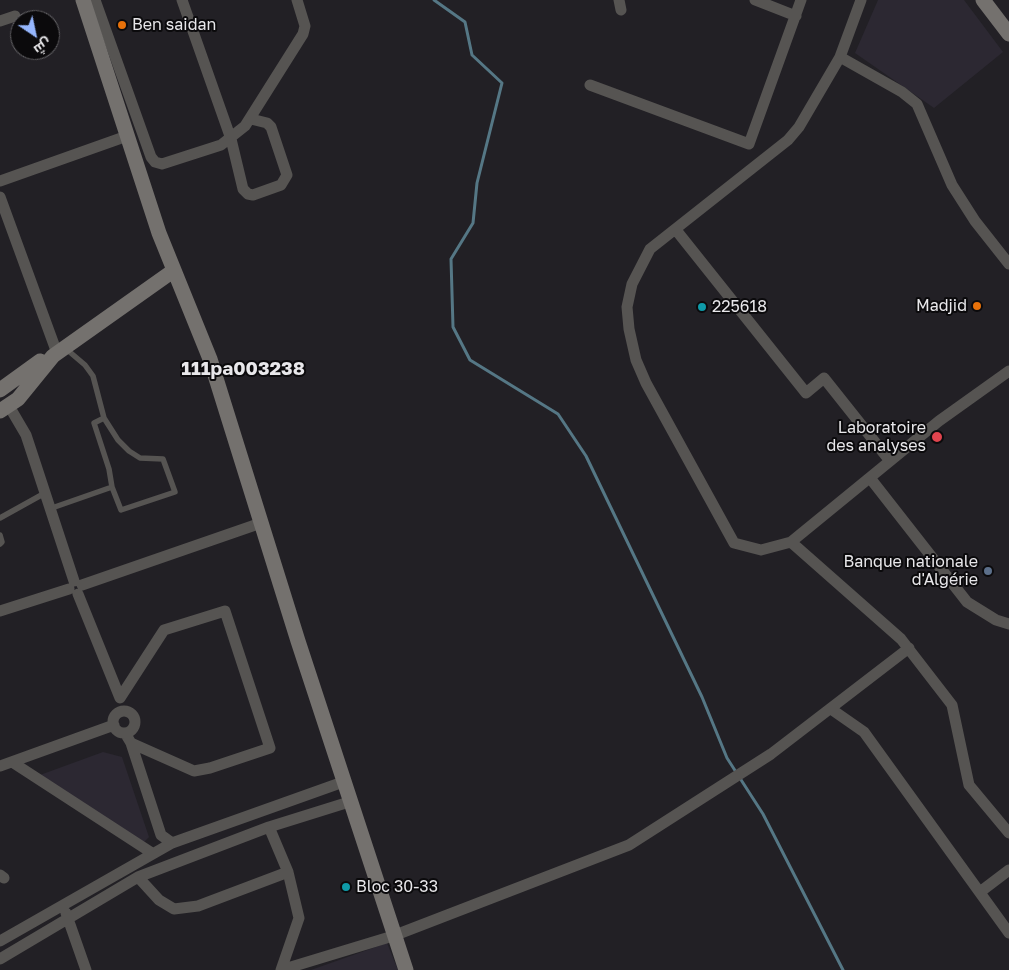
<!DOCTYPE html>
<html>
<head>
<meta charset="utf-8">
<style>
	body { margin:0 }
	#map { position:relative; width:1009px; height:970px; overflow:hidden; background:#222025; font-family:"Golos Text",Cairo,sans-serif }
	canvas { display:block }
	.north { position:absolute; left:10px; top:10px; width:50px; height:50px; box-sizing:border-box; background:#0b0a0c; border:1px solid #636265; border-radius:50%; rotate:146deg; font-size:14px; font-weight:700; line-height:20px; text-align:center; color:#e8e7ea }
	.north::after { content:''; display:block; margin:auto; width:18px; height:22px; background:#95b6fd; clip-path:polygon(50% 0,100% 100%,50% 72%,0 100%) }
</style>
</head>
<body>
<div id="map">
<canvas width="1009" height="970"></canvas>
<div class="north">ش</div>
</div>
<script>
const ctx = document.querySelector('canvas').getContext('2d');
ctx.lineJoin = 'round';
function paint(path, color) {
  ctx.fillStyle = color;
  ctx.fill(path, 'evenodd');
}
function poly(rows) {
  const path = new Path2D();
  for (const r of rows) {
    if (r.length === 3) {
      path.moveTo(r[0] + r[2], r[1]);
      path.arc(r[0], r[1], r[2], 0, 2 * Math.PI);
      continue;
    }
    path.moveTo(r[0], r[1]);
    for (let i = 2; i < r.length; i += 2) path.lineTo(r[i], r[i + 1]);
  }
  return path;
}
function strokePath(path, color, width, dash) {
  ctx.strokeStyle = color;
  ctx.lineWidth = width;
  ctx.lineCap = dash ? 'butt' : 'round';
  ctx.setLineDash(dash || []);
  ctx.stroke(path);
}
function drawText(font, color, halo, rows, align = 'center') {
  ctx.font = font + ' "Golos Text",sans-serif';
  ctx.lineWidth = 4;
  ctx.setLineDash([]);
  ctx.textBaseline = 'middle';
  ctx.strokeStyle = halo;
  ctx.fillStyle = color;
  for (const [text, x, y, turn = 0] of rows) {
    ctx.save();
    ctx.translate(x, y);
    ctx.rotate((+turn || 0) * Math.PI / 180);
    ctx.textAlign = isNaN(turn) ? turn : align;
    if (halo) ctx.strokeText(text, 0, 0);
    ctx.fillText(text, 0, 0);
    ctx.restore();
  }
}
paint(poly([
	[878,0,964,0,1003,52,934,108,855,53],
	[103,752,122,757,149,837,143,843,40,775],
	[387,943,398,970,311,970]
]), '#2c2832');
strokePath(poly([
	[434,0,465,22,472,55,502,83,477,183,473,223,451,259,453,327,470,360,558,414,586,456,702,697,727,758,763,814,843,970]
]), '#557785', 3);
strokePath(poly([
	[104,418,94,423,109,469,112,487],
	[49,509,112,487,121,510,175,492,163,459,140,458,129,451,118,440,104,418,93,376,85,365,65,348],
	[0,518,45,493],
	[0,535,2,542,0,544]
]), '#565452', 5.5);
strokePath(poly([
	[95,0,151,157,155,162,162,164,221,145,245,126,303,34,305,26,297,0],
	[182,0,231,139,243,189,248,194,253,195,281,185,287,175,271,127,267,123,251,119],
	[619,0,621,10],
	[755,0,796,16],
	[861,0,840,57,799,127,788,140,650,249,632,284,627,307,629,329,636,360,646,383,734,543,761,550,791,542,939,421,1009,371],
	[0,21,15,16],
	[840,57,902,92,917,104,952,185,975,221,1009,264],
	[590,85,749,144,801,0],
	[0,181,127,136],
	[0,197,57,353],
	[676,230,806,393,824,378,890,461],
	[9,406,26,435,74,581],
	[870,478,967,602,996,620,1009,624],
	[791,542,901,639,952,705,969,785,1009,833],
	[82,585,261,523],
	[78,594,120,698,164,630,225,611,270,748,210,768,194,771,131,743],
	[0,611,69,589],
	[831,709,864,732,1009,933],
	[124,722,11],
	[125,733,131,743,161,835,172,843],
	[12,762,152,853],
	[0,766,114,725],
	[269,827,288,872],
	[0,875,4,878],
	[138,877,159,900,174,909,198,906,288,872,299,918,281,970],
	[980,892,1009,870],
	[66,913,86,970],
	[0,941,172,843,343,782],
	[0,959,138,877,269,827,349,802],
	[281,970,393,936,629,845,771,754,909,648]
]), '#565452', 11);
strokePath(poly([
	[83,0,159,233,210,359,298,641,406,970],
	[983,0,1009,34],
	[0,390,40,361],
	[0,411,18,399,53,356,173,271]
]), '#74716e', 15);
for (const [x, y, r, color] of [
	[122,25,5,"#e8710a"],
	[977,306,5,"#e8710a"],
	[702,307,5,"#0f9aa8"],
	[937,437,6,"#e0444e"],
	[988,571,5,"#5c6f8a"],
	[346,887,5,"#0f9aa8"]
]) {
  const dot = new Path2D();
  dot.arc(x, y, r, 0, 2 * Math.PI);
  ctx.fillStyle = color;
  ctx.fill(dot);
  strokePath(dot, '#0b0a0c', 2);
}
drawText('16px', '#e8e7ea', '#0b0a0c', [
	["Ben saidan",132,25],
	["Madjid",967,306,"right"],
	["225618",712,307],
	["Laboratoire",926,428,"right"],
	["des analyses",926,446,"right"],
	["Banque nationale",978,562,"right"],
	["d'Algérie",978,580,"right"],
	["Bloc 30-33",356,887]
], 'left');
drawText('bold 19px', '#e8e7ea', '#0b0a0c', [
	["111pa003238",243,369]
]);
</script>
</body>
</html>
